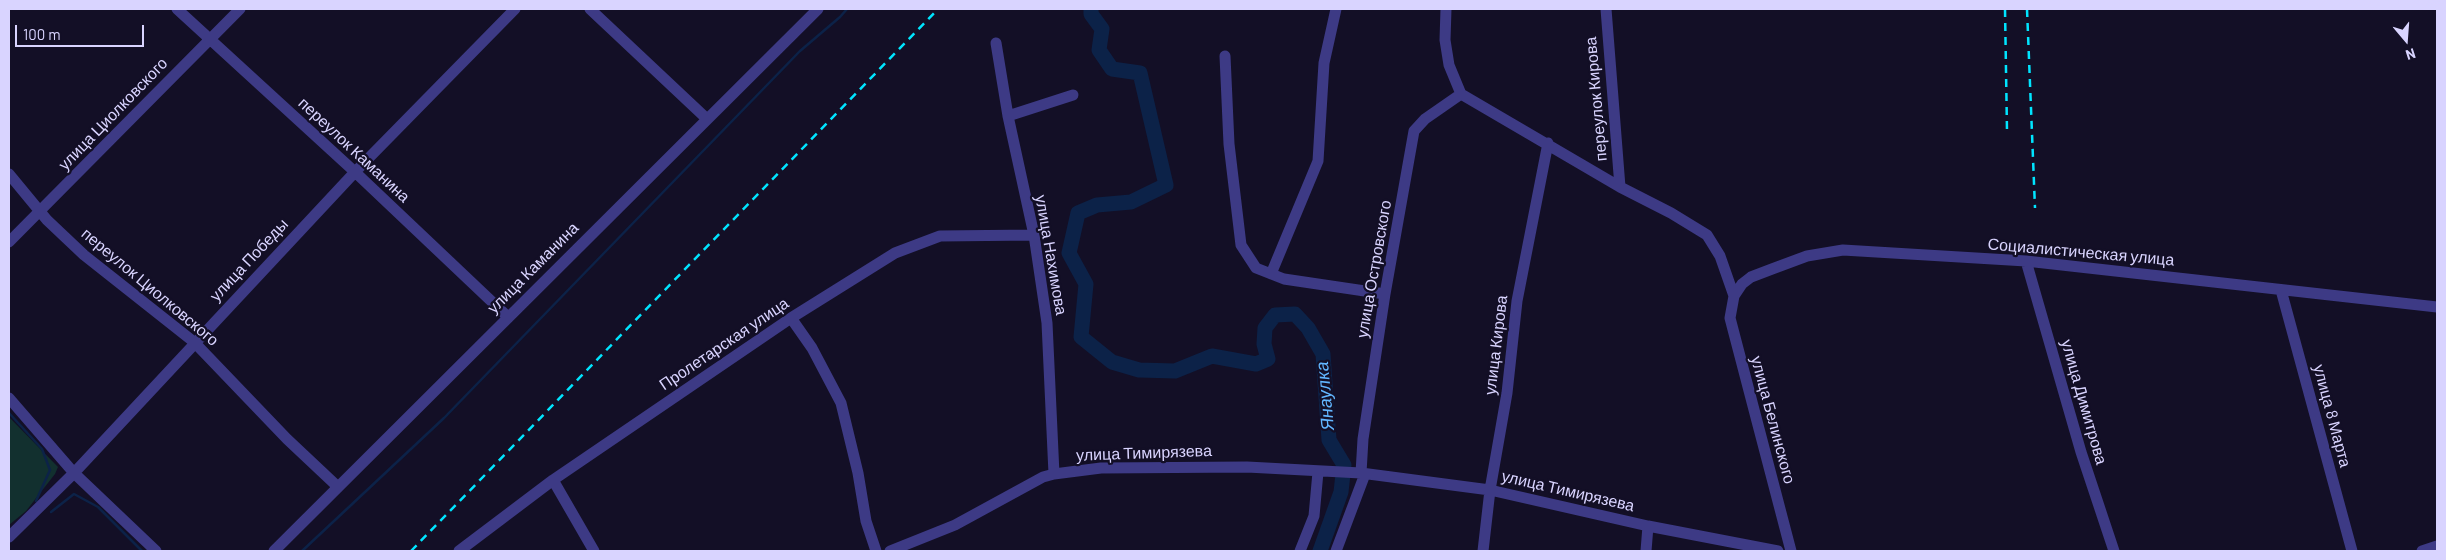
<!DOCTYPE html>
<html>
<head>
<meta charset="utf-8">
<style>
	body { margin:0 }
	#map { position:relative; width:2446px; height:560px; overflow:hidden; background:#130f26; font-family:Barlow,sans-serif }
	canvas { display:block }
	.frame { position:absolute; inset:0; border:10px solid #d9d4ff; pointer-events:none }
	.north { position:absolute; left:2381px; top:15px; width:50px; height:50px; -webkit-text-stroke:4px #130f26; paint-order:stroke; rotate:162deg; font-size:14px; font-weight:700; line-height:20px; text-align:center; color:#d9d4ff }
	.north::after { content:''; display:block; margin:auto; width:18px; height:22px; background:#d9d4ff; clip-path:polygon(50% 0,100% 100%,50% 72%,0 100%) }
	.scale { position:absolute; left:15px; top:25px; width:129px; height:22px; box-sizing:border-box; border:2px solid #d9d4ff; border-top:0; padding-left:6px; font-size:15px; line-height:18px; white-space:nowrap; color:#d9d4ff; -webkit-text-stroke:4px #130f26; paint-order:stroke }
</style>
</head>
<body>
<div id="map">
<canvas width="2446" height="560"></canvas>
<div class="frame"></div>
<div class="north">N</div>
<div class="scale">100 m</div>
</div>
<script>
const ctx = document.querySelector('canvas').getContext('2d');
ctx.lineJoin = 'round';
function paint(path, color) {
  ctx.fillStyle = color;
  ctx.fill(path, 'evenodd');
}
function poly(rows) {
  const path = new Path2D();
  for (const r of rows) {
    path.moveTo(r[0], r[1]);
    for (let i = 2; i < r.length; i += 2) path.lineTo(r[i], r[i + 1]);
  }
  return path;
}
function strokePath(path, color, width, dash) {
  ctx.strokeStyle = color;
  ctx.lineWidth = width;
  ctx.lineCap = dash ? 'butt' : 'round';
  ctx.setLineDash(dash || []);
  ctx.stroke(path);
}
function drawText(font, color, halo, rows, align = 'center') {
  ctx.font = font + ' Barlow,sans-serif';
  ctx.lineWidth = 4.5;
  ctx.setLineDash([]);
  ctx.textBaseline = 'middle';
  ctx.strokeStyle = halo;
  ctx.fillStyle = color;
  for (const [text, x, y, turn = 0] of rows) {
    ctx.save();
    ctx.translate(x, y);
    ctx.rotate((+turn || 0) * Math.PI / 180);
    ctx.textAlign = isNaN(turn) ? turn : align;
    if (halo) ctx.strokeText(text, 0, 0);
    ctx.fillText(text, 0, 0);
    ctx.restore();
  }
}
paint(poly([
	[9,417,58,467,55,474,26,511,9,525]
]), '#12302f');
strokePath(poly([
	[9,413,42,449,50,470,36,501],
	[51,512,74,494,98,507,142,551],
	[302,551,444,418,800,51,840,17,847,9]
]), '#0c2248', 2.5);
strokePath(poly([
	[1091,9,1091,14,1102,29,1099,50,1112,69,1140,73,1166,185,1131,202,1097,205,1078,213,1069,253,1086,284,1081,337,1112,362,1139,370,1175,371,1212,356,1256,364,1268,359,1264,344,1265,328,1275,315,1295,314,1308,328,1323,354,1329,440,1344,465,1341,492,1320,551]
]), '#0c2248', 15);
strokePath(poly([
	[177,9,355,172,507,316],
	[590,9,707,119],
	[1446,9,1445,40,1449,65,1461,94,1620,187,1671,213,1707,235,1720,256,1734,296],
	[1606,9,1620,187],
	[996,43,1008,116,1034,235,1047,323,1054,474],
	[1225,56,1229,144,1241,245,1256,268,1284,279,1385,294],
	[1008,116,1073,95],
	[9,174,47,220,84,255,194,342,287,439,338,487],
	[9,242,240,9],
	[2026,261,2081,452,2114,551],
	[1271,274,1318,161,1324,63,1336,9],
	[2281,290,2352,551],
	[791,318,812,348,841,403,858,473,866,521,876,551],
	[9,398,74,473,156,551],
	[1361,473,1363,439,1385,294,1414,131,1425,119,1461,94],
	[553,480,594,551],
	[9,537,74,473,355,172,515,9],
	[274,551,818,9],
	[459,551,553,480,791,318,895,253,940,236,1034,235],
	[890,551,955,525,1043,477,1054,474,1101,468,1247,467,1361,473,1490,490,1648,526,1778,551],
	[1300,551,1314,516,1318,472],
	[1336,551,1365,474],
	[1483,551,1490,490,1507,393,1517,301,1548,143],
	[1646,551,1648,526],
	[1791,551,1730,318,1734,296,1742,284,1751,277,1772,269,1807,256,1843,250,2026,261,2437,307],
	[2422,551,2437,546]
]), '#3d3a85', 11);
strokePath(poly([
	[2005,9,2007,131],
	[2027,9,2035,208],
	[411,551,938,9]
]), '#00e5ff', 2.5, [8, 6]);
drawText('16px', '#d9d4ff', '#130f26', [
	["переулок Кирова",1596,99,-95],
	["улица Циолковского",113,114,-46],
	["переулок Каманина",354,150,43],
	["Социалистическая улица",2081,252,5],
	["улица Нахимова",1051,255,80],
	["улица Победы",249,260,-47],
	["улица Каманина",533,268,-45],
	["улица Островского",1374,269,-80],
	["переулок Циолковского",150,287,40],
	["Пролетарская улица",724,344,-34],
	["улица Кирова",1496,345,-83],
	["улица Димитрова",2084,402,74],
	["улица 8 Марта",2332,416,75],
	["улица Белинского",1773,420,75],
	["улица Тимирязева",1144,453,-2],
	["улица Тимирязева",1568,491,13]
]);
drawText('italic 18px', '#62b6ff', '#130f26', [
	["Янаулка",1325,396,-95]
]);
</script>
</body>
</html>
